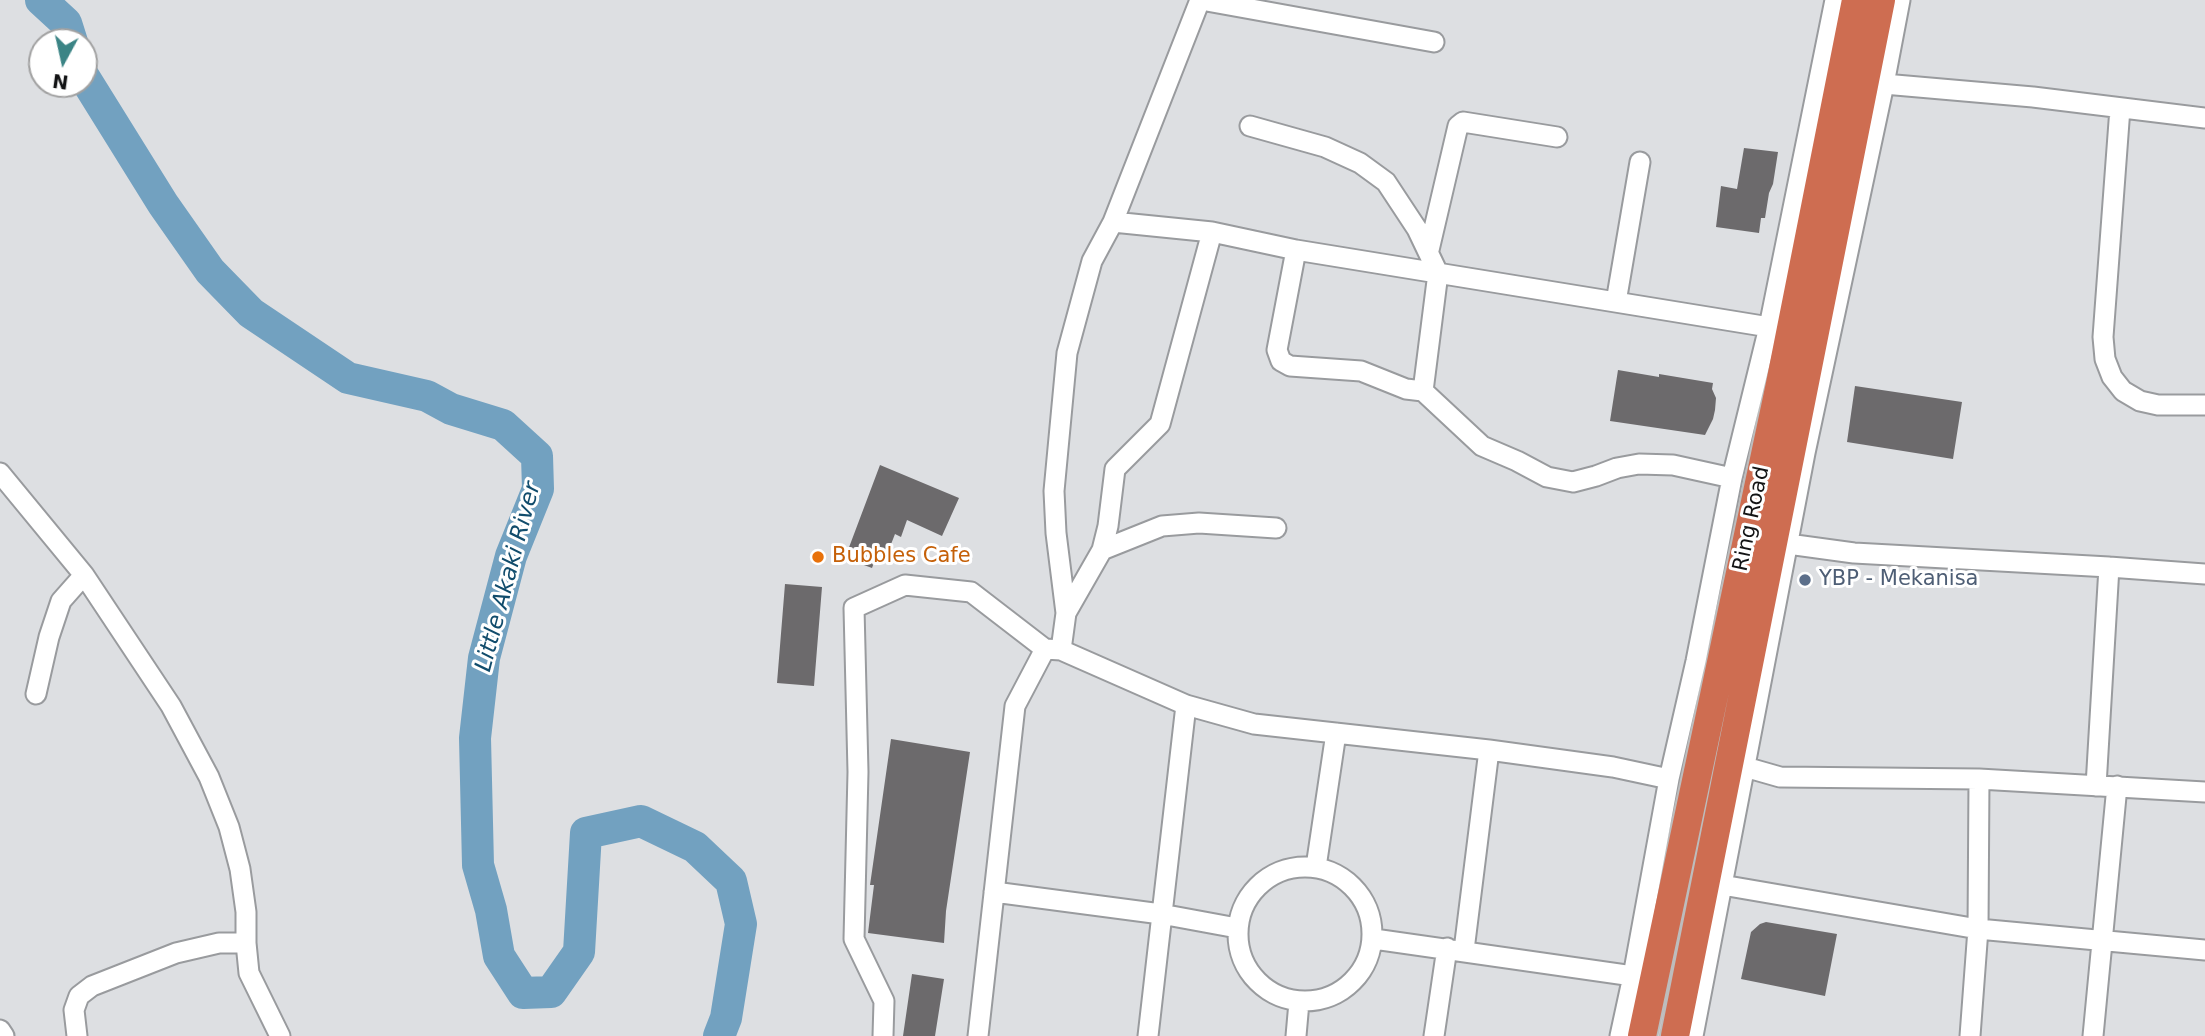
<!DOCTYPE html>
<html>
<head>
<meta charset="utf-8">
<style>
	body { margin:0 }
	#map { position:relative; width:2205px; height:1036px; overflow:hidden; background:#dddfe2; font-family:"DejaVu Sans",sans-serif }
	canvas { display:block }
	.north { position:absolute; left:28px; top:28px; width:70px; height:70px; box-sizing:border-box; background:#fff; border:2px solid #a1a1a1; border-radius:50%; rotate:188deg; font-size:19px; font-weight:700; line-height:28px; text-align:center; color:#131415 }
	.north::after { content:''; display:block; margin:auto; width:24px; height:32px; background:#3b8485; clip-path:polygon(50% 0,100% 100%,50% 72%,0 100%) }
</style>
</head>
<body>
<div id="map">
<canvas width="2205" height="1036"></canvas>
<div class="north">N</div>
</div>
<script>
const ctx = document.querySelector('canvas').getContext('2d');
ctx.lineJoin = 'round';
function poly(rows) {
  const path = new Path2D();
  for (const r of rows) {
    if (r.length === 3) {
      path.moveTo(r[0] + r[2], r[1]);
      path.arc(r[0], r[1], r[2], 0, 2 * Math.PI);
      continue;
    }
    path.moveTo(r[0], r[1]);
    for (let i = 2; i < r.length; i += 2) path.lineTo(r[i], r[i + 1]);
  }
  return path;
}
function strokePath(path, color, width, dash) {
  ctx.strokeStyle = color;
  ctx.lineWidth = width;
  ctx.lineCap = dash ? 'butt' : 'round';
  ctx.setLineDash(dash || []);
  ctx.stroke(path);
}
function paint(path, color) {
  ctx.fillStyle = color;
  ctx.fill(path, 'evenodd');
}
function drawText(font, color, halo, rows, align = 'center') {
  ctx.font = font + ' "DejaVu Sans",sans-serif';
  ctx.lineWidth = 6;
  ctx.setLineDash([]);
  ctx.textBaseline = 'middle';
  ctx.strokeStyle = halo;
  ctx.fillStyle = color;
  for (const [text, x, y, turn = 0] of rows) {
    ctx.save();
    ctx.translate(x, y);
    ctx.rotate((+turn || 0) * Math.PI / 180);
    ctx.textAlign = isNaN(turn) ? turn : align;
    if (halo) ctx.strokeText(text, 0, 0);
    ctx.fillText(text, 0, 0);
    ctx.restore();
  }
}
strokePath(poly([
	[41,0,66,23,72,42],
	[84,77,163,204,210,271,251,313,348,378,427,396,451,409,503,425,537,456,538,489,511,556,484,658,475,738,478,865,491,910,499,956,523,993,551,992,579,952,586,833,641,821,695,847,731,881,741,924,726,1018,719,1036]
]), '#72a1c0', 32);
paint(poly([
	[1744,148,1778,152,1773,184,1769,193,1765,218,1761,218,1759,233,1716,227,1721,186,1737,189],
	[1618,370,1659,377,1659,374,1713,383,1712,389,1716,398,1715,410,1713,419,1705,435,1610,421],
	[1855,386,1962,402,1953,459,1847,442],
	[880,465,959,498,942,536,907,520,901,537,895,534,888,552,879,549,872,568,845,558],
	[785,584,822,587,814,686,777,683],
	[891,739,970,752,946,911,944,943,868,933,874,885,870,885],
	[1766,922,1837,934,1825,996,1741,979,1751,932,1760,924],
	[912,974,944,979,935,1036,903,1036]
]), '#6c6a6c');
const minor = poly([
	[1201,0,1434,42],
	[1884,84,2033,97,2205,118],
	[2120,108,2103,337,2105,359,2112,377,2123,391,2140,401,2158,405,2205,405],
	[1250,126,1325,147,1360,163,1386,182,1417,229,1438,273,1423,391],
	[1113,222,1212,232,1296,250,1769,327],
	[1296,250,1277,350,1281,361,1290,366,1361,371,1406,389,1423,391,1482,446,1517,461,1547,477,1573,482,1596,476,1617,468,1639,464,1673,465,1732,478],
	[1429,250,1458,126,1463,122,1557,137],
	[1616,302,1640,162],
	[0,473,84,575,171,706,209,777,229,827,240,869,246,912,246,943,249,973,280,1036],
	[1788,544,1854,553,2109,567,2205,574],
	[1102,550,1162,526,1199,523,1276,528],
	[1066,613,1102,550,1108,526,1115,469,1160,424,1212,232],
	[1061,650,1066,613,1056,533,1054,491,1067,353,1092,261,1113,222,1200,0],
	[36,694,49,637,61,601,84,575],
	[1745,767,1780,777,1979,779,2205,792],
	[2096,786,2109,567],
	[1305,934,67],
	[1316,867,1336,733],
	[1722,885,1978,929,2205,950],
	[994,892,1161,914,1237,928],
	[1374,939,1633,976],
	[1464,950,1489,750],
	[0,1030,4,1036],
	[77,1036,74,1010,79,996,92,986,176,953,219,943,246,943],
	[883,1036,884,1001,854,939,858,772,854,608,905,585,971,592,1045,649],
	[978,1036,1015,706,1045,649,1061,650,1186,705,1254,724,1489,750,1613,767,1669,779],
	[1148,1036,1186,705],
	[1296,1036,1299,1002],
	[1434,1036,1447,948],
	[1620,1036,1633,976,1669,779,1696,661,1732,478,1769,327,1835,0],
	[1693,1036,1805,453,1884,84,1900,0],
	[1970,1036,1978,929,1979,779],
	[2093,1036,2117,786]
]);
const highway = poly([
	[1642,1036,1780,384,1856,0],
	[1675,1036,1881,0]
]);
strokePath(minor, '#999b9e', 23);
strokePath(highway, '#bdbdbd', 32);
strokePath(minor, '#fff', 19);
strokePath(highway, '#ce6d51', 28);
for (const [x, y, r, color] of [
	[818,557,7,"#e8710a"],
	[1805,580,7,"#5c6f8a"]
]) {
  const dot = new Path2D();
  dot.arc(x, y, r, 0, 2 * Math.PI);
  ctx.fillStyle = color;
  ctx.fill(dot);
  strokePath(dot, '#fff', 2.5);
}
drawText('21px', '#131415', '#fff', [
	["Ring Road",1752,519,-78]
]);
drawText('21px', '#c56008', '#fff', [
	["Bubbles Cafe",832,557]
], 'left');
drawText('21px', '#4e5e75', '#fff', [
	["YBP - Mekanisa",1819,580]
], 'left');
drawText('italic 23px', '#114c6c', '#fff', [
	["Little Akaki River",509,577,-75]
]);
</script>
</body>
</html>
